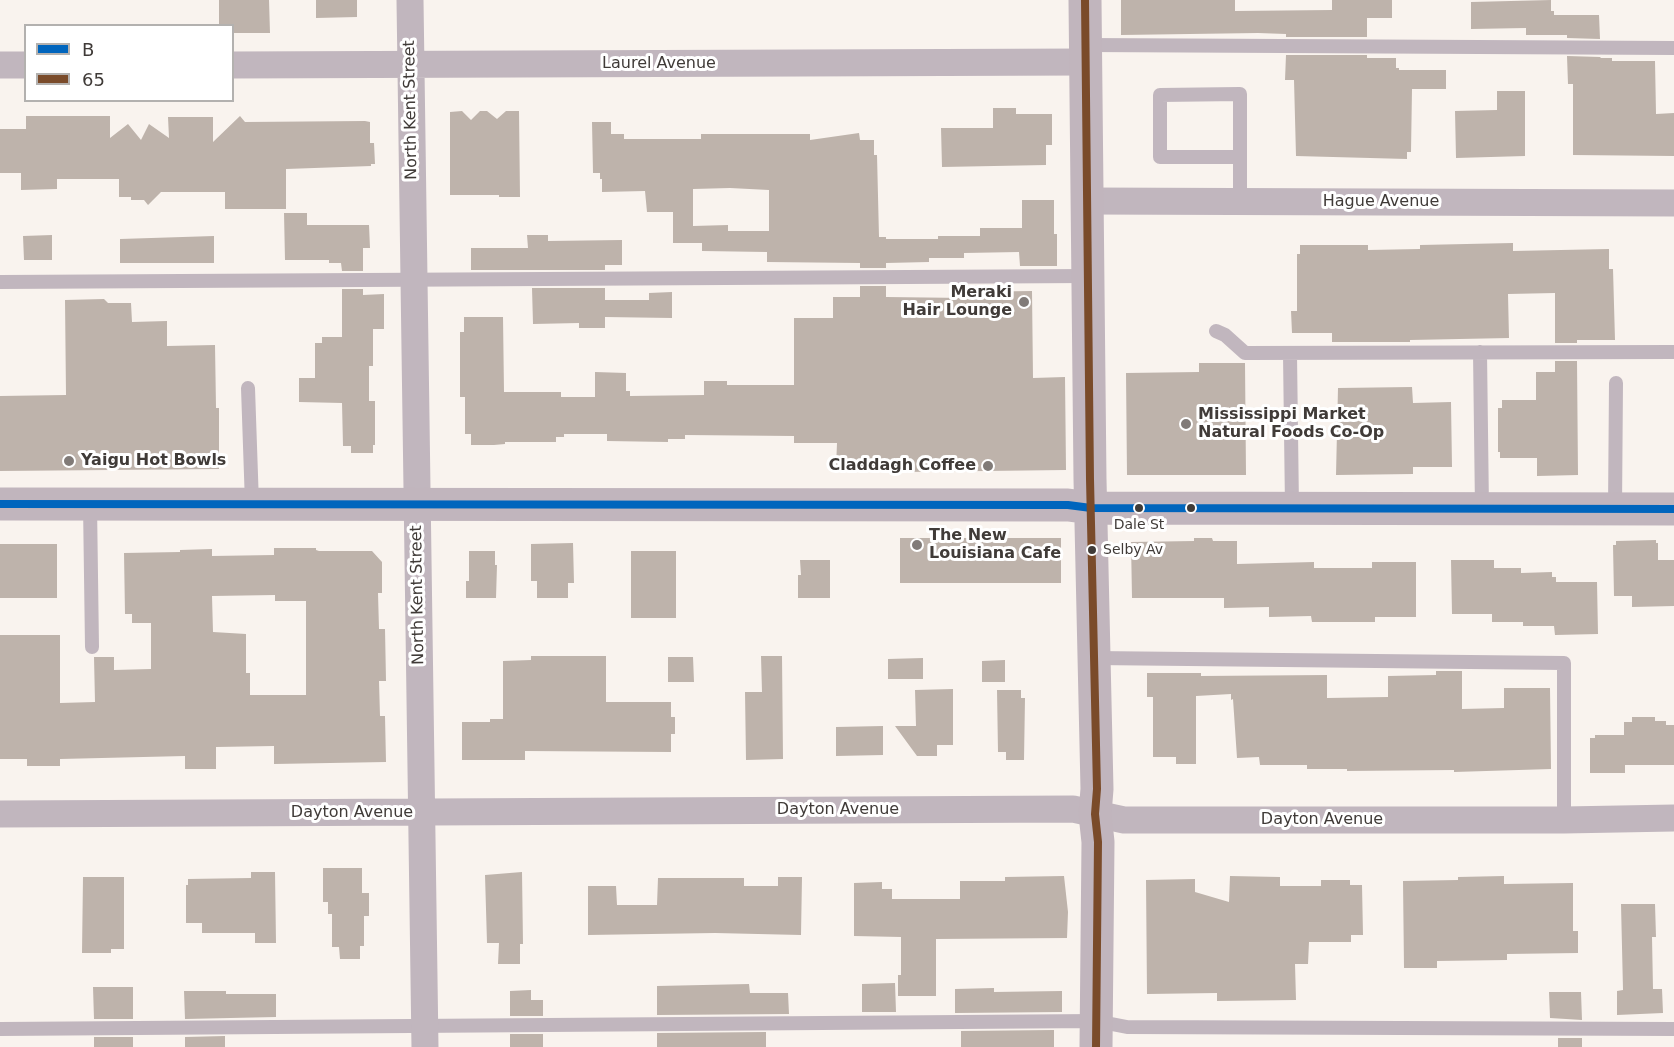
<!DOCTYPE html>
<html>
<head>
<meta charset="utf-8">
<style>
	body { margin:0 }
	#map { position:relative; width:1674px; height:1047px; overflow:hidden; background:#f9f3ee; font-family:"DejaVu Sans",sans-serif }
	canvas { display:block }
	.legend { position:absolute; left:24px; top:24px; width:210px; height:78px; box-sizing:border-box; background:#fff; border:2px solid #b3b1af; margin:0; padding:8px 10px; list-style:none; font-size:18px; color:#403b38 }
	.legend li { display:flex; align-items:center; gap:12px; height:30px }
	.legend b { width:30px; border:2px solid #b3b1af }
</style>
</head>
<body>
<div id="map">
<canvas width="1674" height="1047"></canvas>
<ul class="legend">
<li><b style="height:8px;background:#0065bd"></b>B</li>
<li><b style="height:8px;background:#7a4b2a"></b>65</li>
</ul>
</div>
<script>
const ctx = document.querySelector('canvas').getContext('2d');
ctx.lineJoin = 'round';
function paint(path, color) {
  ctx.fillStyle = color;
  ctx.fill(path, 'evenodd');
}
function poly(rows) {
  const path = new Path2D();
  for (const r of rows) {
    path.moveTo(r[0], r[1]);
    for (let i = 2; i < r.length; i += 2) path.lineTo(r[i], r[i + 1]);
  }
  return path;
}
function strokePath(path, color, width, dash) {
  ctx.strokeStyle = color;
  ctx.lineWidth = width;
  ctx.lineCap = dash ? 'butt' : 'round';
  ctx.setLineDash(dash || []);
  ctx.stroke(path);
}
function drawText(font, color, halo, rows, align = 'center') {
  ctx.font = font + ' "DejaVu Sans",sans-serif';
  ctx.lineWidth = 6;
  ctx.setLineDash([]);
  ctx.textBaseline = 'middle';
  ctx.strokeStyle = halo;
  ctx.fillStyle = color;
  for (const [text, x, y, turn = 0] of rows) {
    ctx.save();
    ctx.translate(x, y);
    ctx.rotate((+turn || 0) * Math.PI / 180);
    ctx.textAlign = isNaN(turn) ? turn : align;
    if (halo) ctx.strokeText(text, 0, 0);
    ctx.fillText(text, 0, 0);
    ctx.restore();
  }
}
paint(poly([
	[219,0,269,0,270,33,232,33,232,26,219,26],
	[316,0,357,0,357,17,316,18],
	[1121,0,1235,0,1235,11,1332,10,1332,0,1392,0,1392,18,1367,18,1367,37,1286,37,1286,34,1258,33,1121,35],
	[1551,0,1551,11,1554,11,1554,15,1599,15,1600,39,1567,38,1567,35,1526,35,1526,28,1471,29,1471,2],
	[1286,55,1367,55,1367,58,1396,58,1396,68,1399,68,1399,70,1446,70,1446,89,1412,89,1411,152,1407,152,1407,159,1296,156,1294,80,1285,80],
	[1567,56,1600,57,1601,58,1612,58,1612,61,1655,61,1656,114,1674,113,1674,156,1573,155,1573,84,1568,84],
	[1497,91,1525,91,1525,156,1456,158,1455,111,1497,110],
	[993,108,1016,108,1016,114,1052,114,1052,145,1046,145,1046,165,942,167,941,128,993,128],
	[462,111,471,120,480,111,487,111,497,119,506,111,519,111,520,197,499,197,499,195,450,195,450,112],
	[26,116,110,116,110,138,128,124,141,140,149,124,169,138,168,117,213,117,213,142,240,116,245,122,365,121,370,122,370,143,374,143,375,164,371,164,371,166,286,169,286,209,225,209,225,192,161,192,148,205,144,200,131,200,131,197,119,197,119,179,57,179,57,189,21,190,21,173,0,173,0,129,26,129],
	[592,122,611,122,611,134,624,134,624,139,701,139,701,134,810,134,810,140,859,133,860,140,874,140,874,155,877,155,879,237,886,237,886,239,938,239,938,236,980,236,980,228,1022,228,1022,200,1054,200,1054,234,1057,234,1057,266,1020,266,1019,252,964,253,964,258,929,258,929,262,886,263,886,268,860,268,860,263,767,262,767,252,702,251,702,243,673,243,673,212,647,212,645,191,602,192,602,179,600,179,600,173,593,173],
	[730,188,769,190,769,231,728,231,728,225,693,226,693,189],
	[284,213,307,213,307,225,369,225,370,248,363,248,363,271,342,271,341,263,329,263,329,260,285,260],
	[52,235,52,260,24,260,23,236],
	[527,235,548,235,548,241,622,240,622,265,605,265,605,270,471,270,471,248,528,248],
	[214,236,214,263,120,263,120,239],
	[1513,243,1513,251,1609,249,1609,269,1613,269,1615,340,1577,340,1577,343,1555,343,1555,293,1508,294,1509,338,1410,340,1410,342,1332,342,1332,333,1292,333,1291,311,1297,311,1297,254,1300,254,1300,245,1368,245,1368,250,1420,249,1420,245],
	[860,286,886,286,886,297,966,298,966,292,1032,291,1033,378,1065,377,1066,470,903,472,903,468,836,468,837,443,794,443,794,436,685,435,685,439,668,439,668,442,607,441,607,434,564,434,564,437,556,437,556,442,505,442,505,444,494,445,471,445,471,434,465,434,465,397,460,397,460,332,464,332,464,317,503,317,504,392,561,392,561,397,595,397,595,372,626,373,626,391,630,391,630,396,704,395,704,381,727,381,727,385,794,385,794,318,833,318,833,297,860,297],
	[532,288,605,288,605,300,649,300,649,293,672,292,672,318,605,317,605,328,579,328,579,323,533,324],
	[342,289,363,289,363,295,384,294,384,329,373,329,373,366,369,366,369,401,375,401,375,445,373,445,373,453,351,453,351,446,343,446,342,403,299,402,299,378,315,378,315,343,322,343,322,337,342,337],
	[104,299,108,303,131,303,132,322,167,321,167,346,215,345,216,408,219,408,219,469,0,471,0,396,66,395,65,300],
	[1555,361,1577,361,1578,475,1537,476,1537,458,1500,458,1500,452,1498,452,1498,408,1502,408,1502,400,1536,400,1536,372,1555,372],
	[1199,363,1245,363,1246,475,1127,475,1126,373,1199,372],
	[1412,387,1413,403,1451,402,1452,467,1413,467,1413,474,1336,475,1338,388],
	[900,538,1061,538,1061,583,900,583],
	[1194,538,1212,538,1213,541,1237,541,1237,564,1314,562,1314,568,1372,568,1372,562,1416,562,1416,617,1375,617,1375,622,1312,622,1311,616,1269,617,1269,607,1224,608,1224,598,1132,598,1131,542,1194,541],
	[1656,540,1656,543,1658,543,1658,560,1674,560,1674,606,1632,607,1632,596,1614,596,1613,545,1616,545,1616,541],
	[573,543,574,583,568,583,568,598,537,598,537,581,531,581,531,544],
	[0,544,57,544,57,598,0,598],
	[274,548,316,548,316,550,319,551,372,551,382,562,382,593,378,593,379,629,385,629,386,681,379,681,380,716,385,716,386,762,274,764,274,746,216,747,216,769,185,769,185,756,60,759,60,766,27,766,27,759,0,759,0,635,60,635,60,703,95,702,94,657,114,657,114,670,151,669,151,623,132,623,132,614,125,614,124,553,180,552,180,550,212,549,212,556,274,555],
	[275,595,275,601,306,601,306,695,250,695,250,673,246,673,246,634,213,632,212,596],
	[469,551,495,551,495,565,497,565,496,598,466,598,466,581,469,581],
	[631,551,676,551,676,618,631,618],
	[800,560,830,560,830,598,798,598,798,575,801,575],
	[1451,560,1494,560,1494,568,1521,568,1521,573,1552,572,1552,577,1556,577,1556,582,1597,582,1598,634,1555,635,1554,626,1523,626,1523,622,1492,622,1492,614,1452,614],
	[531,656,606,656,606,702,671,702,671,717,675,717,675,734,671,734,671,752,525,751,525,760,462,760,462,722,490,722,490,719,503,719,503,661,531,660],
	[761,656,782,656,783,759,746,760,745,692,762,692],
	[668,657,693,657,694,682,668,682],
	[923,658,923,679,888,679,888,659],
	[1005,660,1005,682,982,682,982,661],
	[1436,671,1462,671,1462,709,1504,708,1504,688,1550,688,1551,769,1454,772,1454,770,1347,771,1347,769,1307,769,1307,765,1260,765,1259,757,1237,758,1233,699,1231,700,1231,694,1196,696,1196,764,1176,764,1176,757,1153,757,1153,697,1147,697,1147,673,1201,673,1201,676,1327,675,1327,698,1388,697,1388,676,1436,675],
	[953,689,953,745,937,745,937,756,917,756,895,726,916,726,915,690],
	[997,690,1021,690,1021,698,1025,698,1024,760,1006,760,1006,752,998,752],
	[1632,717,1655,717,1655,721,1666,721,1666,725,1674,725,1674,765,1625,765,1625,773,1590,773,1590,738,1595,738,1595,735,1624,735,1624,722,1632,722],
	[883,726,883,755,836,756,836,727],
	[323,868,362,868,362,893,369,893,369,916,364,916,364,946,360,946,360,959,340,959,339,947,332,947,332,914,328,914,328,902,323,902],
	[251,872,275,872,276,943,255,943,255,933,202,933,202,923,186,923,186,885,188,885,188,879,251,878],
	[522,872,523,944,520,944,520,964,498,964,499,943,487,943,485,875],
	[1064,876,1068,912,1067,938,936,939,936,996,898,996,898,975,901,975,901,937,854,936,854,883,882,882,882,889,892,889,892,899,960,899,960,881,1005,881,1005,877],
	[1230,876,1280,877,1280,886,1321,886,1321,880,1350,880,1350,885,1362,885,1363,935,1351,935,1351,942,1309,942,1308,964,1295,964,1296,1000,1217,1001,1217,993,1147,994,1146,880,1195,879,1195,892,1229,902],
	[1504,876,1504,884,1573,883,1573,931,1578,931,1578,953,1507,954,1507,960,1437,961,1437,968,1404,968,1403,881,1458,880,1458,877],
	[83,877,124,877,124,949,111,949,111,953,82,953],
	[778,877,802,877,801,935,715,933,588,935,588,886,616,886,617,905,657,905,658,878,744,878,744,886,778,886],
	[1621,904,1655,904,1656,937,1652,937,1653,989,1662,989,1663,1013,1617,1015,1617,991,1623,990],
	[895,983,896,1012,862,1012,862,984],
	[749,984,750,993,788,993,789,1014,657,1015,657,986],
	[93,987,133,987,133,1019,94,1019],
	[994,988,994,992,1062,991,1062,1012,955,1013,955,989],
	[531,990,531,1000,543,1000,543,1016,510,1016,510,991],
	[184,991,226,991,226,994,276,994,276,1017,185,1019],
	[1549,992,1581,992,1582,1020,1550,1018],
	[1054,1030,1054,1047,961,1047,961,1031],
	[766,1032,766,1047,657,1047,657,1033],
	[510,1034,543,1034,543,1047,510,1047],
	[225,1036,225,1047,185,1047,185,1037],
	[94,1037,133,1037,133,1047,94,1047],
	[1558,1038,1582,1038,1582,1047,1558,1047]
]), '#beb3ab');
strokePath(poly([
	[1086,45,1674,48],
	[1240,94,1240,157,1160,157,1160,95,1240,94],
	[1240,202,1240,157],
	[0,282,1088,276],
	[1216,331,1225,335,1245,353,1674,352],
	[1480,352,1482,509],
	[1290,354,1292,508],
	[248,388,252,504],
	[90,504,92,647],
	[1615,509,1616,383],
	[1094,658,1564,663,1564,820],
	[0,1029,1096,1021,1127,1027,1674,1029]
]), '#c1b6be', 14);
strokePath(poly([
	[410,0,425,1047],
	[0,65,26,65],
	[232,65,1086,62],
	[1087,201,1674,203],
	[0,814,1073,809,1124,820,1564,820,1674,818]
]), '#c1b6be', 27);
strokePath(poly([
	[1085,0,1090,479,1097,789,1095,814,1098,842,1096,1047],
	[0,504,1068,505,1091,508,1674,509]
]), '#c1b5bd', 33);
strokePath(poly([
	[0,504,1068,505,1091,508,1674,509]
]), '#0065bd', 8);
strokePath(poly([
	[1085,0,1090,479,1097,789,1095,814,1098,842,1096,1047]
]), '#7a4b2a', 8);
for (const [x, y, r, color] of [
	[1024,302,6,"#817b78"],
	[1186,424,6,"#817b78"],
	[69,461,6,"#817b78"],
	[988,466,6,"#817b78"],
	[1139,508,5,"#403b38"],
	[1191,508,5,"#403b38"],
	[917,545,6,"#817b78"],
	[1092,550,5,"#403b38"]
]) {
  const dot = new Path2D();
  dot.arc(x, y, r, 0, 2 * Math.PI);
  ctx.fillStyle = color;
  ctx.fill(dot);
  strokePath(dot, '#fff', 2);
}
drawText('14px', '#403b38', '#fff', [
	["Dale St",1139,525],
	["Selby Av",1103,550,"left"]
]);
drawText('16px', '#403b38', '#fff', [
	["Laurel Avenue",659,64],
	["North Kent Street",411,110,-91],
	["Hague Avenue",1381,202],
	["North Kent Street",418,595,-91],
	["Dayton Avenue",838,810],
	["Dayton Avenue",352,813],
	["Dayton Avenue",1322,820]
]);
drawText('bold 16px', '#403b38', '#fff', [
	["Meraki",1012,293,"right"],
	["Hair Lounge",1012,311,"right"],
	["Mississippi Market",1198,415],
	["Natural Foods Co-Op",1198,433],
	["Yaigu Hot Bowls",81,461],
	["Claddagh Coffee",976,466,"right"],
	["The New",929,536],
	["Louisiana Cafe",929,554]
], 'left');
</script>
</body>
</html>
